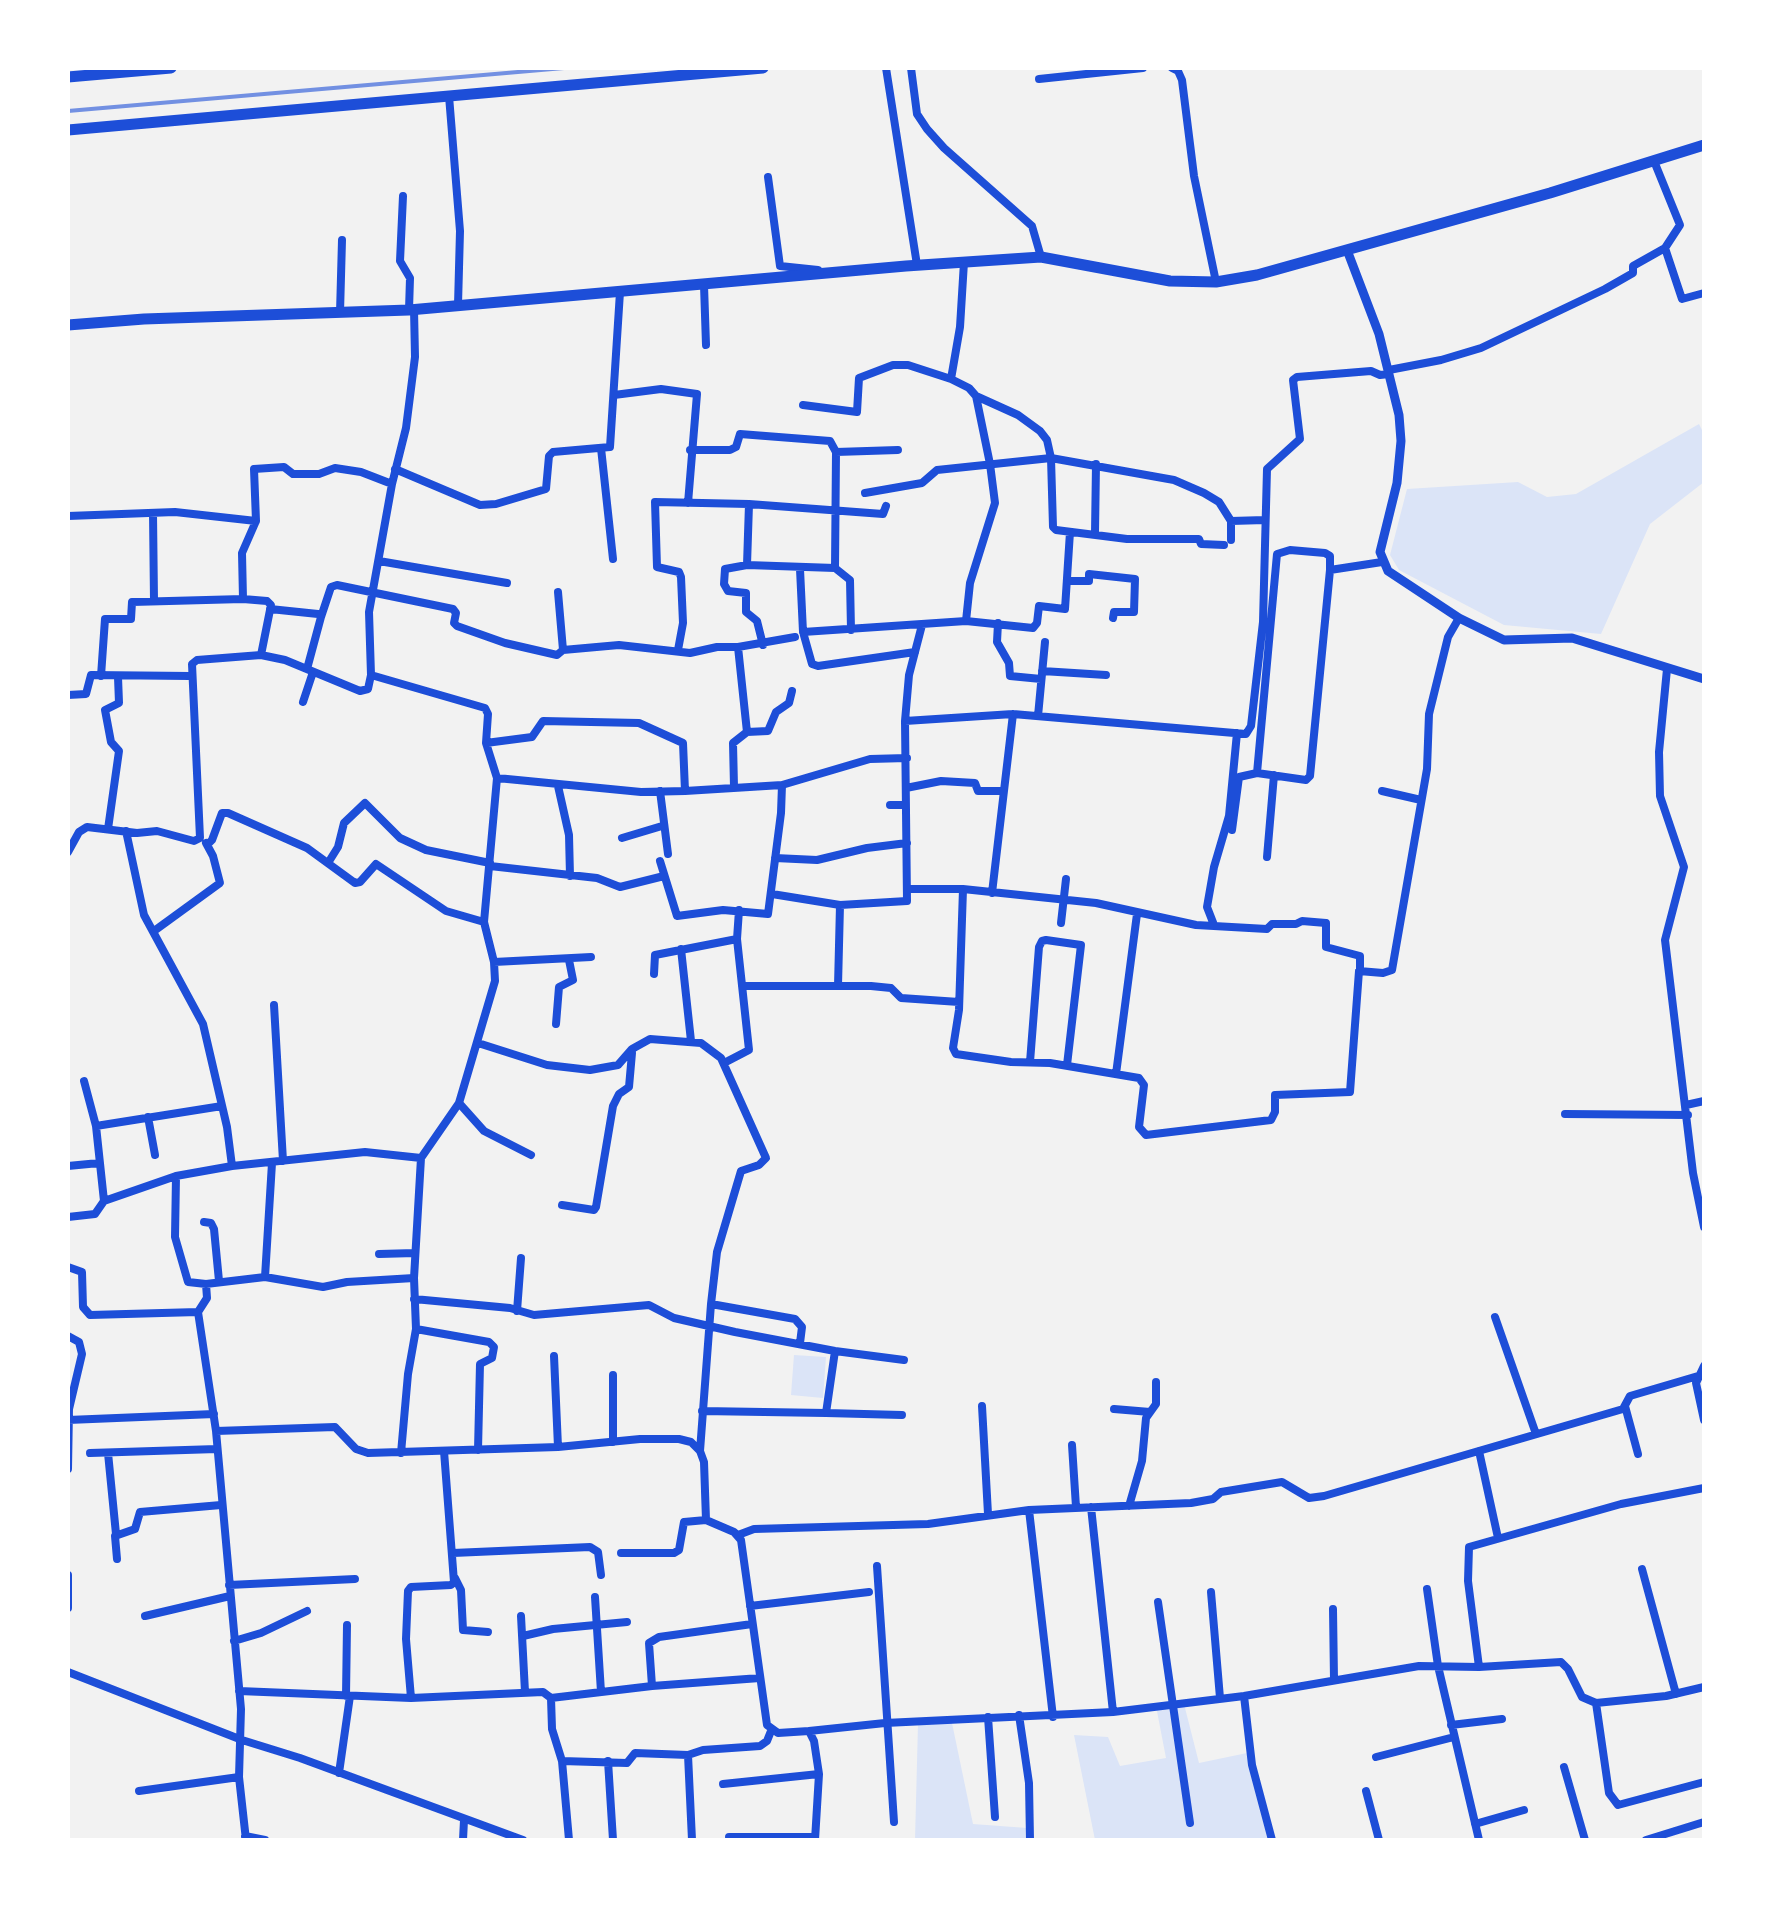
<!DOCTYPE html>
<html>
<head>
<meta charset="utf-8">
<style>
	body { margin:0 }
	#map { position:relative; width:1772px; height:1908px; overflow:hidden; background:#f2f2f2; font-family:"Source Sans 3",sans-serif }
	canvas { display:block }
	.frame { position:absolute; inset:0; border:70px solid #fff; pointer-events:none }
</style>
</head>
<body>
<div id="map">
<canvas width="1772" height="1908"></canvas>
<div class="frame"></div>
</div>
<script>
const ctx = document.querySelector('canvas').getContext('2d');
ctx.lineJoin = 'round';
function paint(path, color) {
  ctx.fillStyle = color;
  ctx.fill(path, 'evenodd');
}
function poly(rows) {
  const path = new Path2D();
  for (const r of rows) {
    path.moveTo(r[0], r[1]);
    for (let i = 2; i < r.length; i += 2) path.lineTo(r[i], r[i + 1]);
  }
  return path;
}
function strokePath(path, color, width, dash) {
  ctx.strokeStyle = color;
  ctx.lineWidth = width;
  ctx.lineCap = dash ? 'butt' : 'round';
  ctx.setLineDash(dash || []);
  ctx.stroke(path);
}
paint(poly([
	[1699,424,1704,434,1704,482,1650,524,1601,634,1504,625,1399,570,1390,555,1407,489,1518,482,1547,497,1576,494],
	[794,1355,826,1357,823,1398,791,1395],
	[1184,1704,1199,1763,1247,1753,1269,1840,1095,1840,1074,1735,1108,1737,1120,1766,1166,1758,1156,1706],
	[952,1723,973,1824,1027,1828,1030,1840,915,1840,918,1724]
]), '#dbe4f7');
strokePath(poly([
	[886,68,917,265],
	[911,68,917,114,927,129,944,148,1032,226,1041,257],
	[1172,68,1178,71,1182,80,1194,176,1216,282],
	[1039,79,1143,68],
	[449,96,460,231,458,305],
	[768,177,780,266,818,270],
	[403,196,400,261,410,278,409,310],
	[1665,248,1682,299,1704,293],
	[704,285,706,345],
	[340,313,342,240],
	[1389,370,1441,360,1481,348,1605,289,1633,273,1633,266,1665,248,1680,225,1654,161],
	[614,395,661,389,697,394,688,503],
	[976,396,1018,415,1040,431,1047,440,1051,458,1174,480,1204,493,1219,502,1231,521,1231,540],
	[803,405,857,412,859,378,893,365,908,365,951,379],
	[601,448,613,559],
	[690,450,730,450,736,447,740,434,830,441,836,452,898,450],
	[395,469,480,505,496,504,546,489,549,456,553,452,610,447,620,292],
	[865,493,922,483,937,470,1051,458,1053,527,1056,530,1127,539,1199,539,1201,544,1224,545],
	[153,513,154,601],
	[68,516,175,512,256,521],
	[1231,521,1265,520],
	[1095,533,1096,464],
	[379,561,507,583],
	[747,565,749,504],
	[835,568,850,580,851,630],
	[800,569,803,632,812,664,818,666,915,652],
	[1330,570,1382,562],
	[1067,581,1089,581,1089,574,1135,579,1134,612,1114,612,1113,618],
	[270,609,318,614,321,617,307,669],
	[321,617,331,587,337,585,453,609,456,613,454,623,457,626,505,643,557,655,563,650,558,592],
	[966,621,1033,628,1037,623,1039,606,1065,609,1070,532],
	[998,623,997,642,1009,663,1010,676,1041,679],
	[803,632,966,621,970,583,995,503,990,464,976,396,969,388,951,379,960,327,964,262],
	[763,645,757,621,746,612,746,593,728,591,724,584,725,569,747,565,835,568,836,452],
	[563,650,619,645,690,653,717,647,738,647],
	[678,650,683,623,681,577,679,572,657,567,655,502,749,504,883,514,886,506],
	[261,655,285,660,360,691,368,689,371,675,369,612,392,484,406,428,415,357,414,309],
	[1667,669,1659,752,1660,796,1684,867,1665,940,1693,1173,1704,1227],
	[1042,671,1106,675],
	[371,675,485,708,488,714,486,743,497,778,484,922,494,962,495,981,459,1103,421,1158,414,1278,416,1329,408,1374,401,1453],
	[101,676,105,619,131,619,132,602,243,599],
	[68,695,86,694,91,675,190,676],
	[303,702,313,672],
	[1038,716,1045,642],
	[905,721,1013,714,1246,734,1251,726,1263,622,1267,469,1300,439,1293,380,1297,377,1371,371,1380,375,1389,374],
	[747,732,738,647,795,637],
	[486,743,532,737,543,721,639,723,683,743,685,791],
	[497,778,641,792,685,791,782,785,870,759,907,758],
	[558,786,569,835,570,876],
	[734,787,733,743,747,732,768,731,776,712,789,703,792,691],
	[906,788,941,781,975,783,978,791,1002,791],
	[660,791,668,854],
	[1382,791,1421,800],
	[890,805,906,805],
	[108,829,119,751,111,742,105,710,119,703,118,677],
	[1232,830,1239,777,1257,773,1277,554,1290,550,1325,553,1330,556,1330,570,1310,776,1306,780,1257,773],
	[126,831,144,915,203,1024,227,1127,232,1166],
	[622,838,662,826],
	[208,844,212,840,222,813,228,813,307,848,355,883,360,882,376,864,446,911,484,922],
	[68,852,79,832,87,827,137,833,157,831,194,841,200,838,192,664,197,660,261,655,271,605,267,601,243,599,242,553,256,521,254,469,284,467,293,474,319,474,335,468,361,472,392,484],
	[1267,857,1274,775],
	[775,858,817,860,867,848,907,843],
	[660,861,677,916,723,910,768,914,781,813,782,785],
	[328,863,338,847,344,823,365,803,400,838,426,850,490,863],
	[490,866,597,878,620,887,664,876],
	[909,889,963,889,1096,903,1196,925,1267,929,1272,924,1296,924,1302,921,1326,923,1326,947,1360,956,1360,970],
	[963,889,959,1010,953,1048,956,1054,1011,1062,1050,1063,1139,1078,1144,1085,1139,1127,1146,1135,1271,1120,1275,1112,1275,1095,1350,1092,1359,971,1383,973,1392,970,1427,769,1429,714,1448,637,1459,618],
	[992,893,1013,714],
	[772,894,840,905,907,901,905,721,909,675,922,625],
	[1061,923,1066,879],
	[1214,925,1207,907,1214,867,1229,816,1237,733],
	[154,931,220,883,213,856,206,843],
	[681,949,691,1041],
	[494,962,591,957],
	[654,974,655,955,737,939],
	[742,986,871,986,891,988,901,998,959,1002],
	[838,986,840,905],
	[274,1005,283,1161],
	[556,1024,559,987,573,980,569,960],
	[478,1043,547,1065,590,1070,618,1065,632,1049,650,1039,701,1043,721,1058,766,1158,759,1165,741,1171,717,1252,711,1304],
	[1030,1062,1039,947,1042,941,1046,940,1081,945,1067,1065],
	[724,1063,749,1050,737,939,739,910],
	[1116,1074,1137,914],
	[84,1081,96,1126,104,1201],
	[459,1103,484,1131,531,1155],
	[1686,1105,1704,1101],
	[1565,1114,1688,1115],
	[148,1117,155,1155],
	[96,1126,222,1106],
	[68,1166,99,1163],
	[176,1176,175,1237,188,1282,206,1284,265,1277,323,1287,347,1282,414,1278],
	[562,1205,594,1210,596,1207,613,1106,619,1094,629,1087,632,1053],
	[68,1217,95,1214,104,1201,176,1176,232,1166,365,1152,421,1158],
	[204,1222,211,1223,214,1229,219,1281],
	[379,1254,415,1253],
	[68,1267,82,1272,83,1307,90,1315,198,1312],
	[265,1277,272,1163],
	[206,1284,207,1298,198,1312,216,1431,241,1709,239,1777,246,1840],
	[414,1299,510,1308,534,1315,649,1305,674,1318,735,1332,835,1351,904,1360],
	[517,1311,521,1258],
	[1495,1317,1536,1434],
	[416,1329,489,1342,494,1347,492,1358,480,1364,478,1450],
	[68,1336,79,1342,82,1354,69,1409,68,1469],
	[554,1356,558,1447],
	[1704,1366,1696,1383,1704,1420],
	[982,1406,988,1514],
	[1625,1406,1638,1454],
	[1114,1409,1150,1412],
	[702,1411,826,1413,835,1351],
	[826,1413,902,1415],
	[68,1420,214,1414],
	[216,1431,335,1427,356,1449,368,1453,558,1447,640,1439,679,1439,691,1442,700,1451,704,1462,706,1520,734,1532,741,1540,767,1725,778,1733,809,1731,814,1741,819,1774,815,1840],
	[613,1442,613,1375],
	[1072,1445,1076,1507],
	[444,1451,454,1582,451,1585,411,1587,408,1591,406,1639,411,1698,543,1692,551,1698,652,1686,760,1678],
	[700,1451,711,1304,795,1319,802,1327,800,1343],
	[1479,1451,1498,1538],
	[90,1453,217,1449],
	[108,1453,116,1534],
	[1129,1506,1142,1461,1146,1418,1156,1404,1156,1382],
	[1091,1507,1113,1712],
	[1029,1510,1053,1717],
	[738,1535,754,1529,928,1524,1029,1510,1191,1503,1213,1499,1221,1492,1282,1482,1309,1498,1324,1496,1623,1409,1630,1396,1698,1376],
	[453,1553,590,1547,598,1552,601,1575],
	[621,1553,674,1553,679,1550,684,1522,706,1520],
	[117,1559,115,1536,135,1529,140,1512,221,1505],
	[877,1566,894,1822],
	[1642,1569,1676,1694],
	[68,1575,68,1608],
	[455,1578,461,1590,463,1630,488,1632],
	[229,1585,355,1579],
	[1427,1589,1438,1666,1479,1840],
	[1211,1592,1220,1698],
	[595,1597,601,1692],
	[1158,1602,1190,1823],
	[750,1606,869,1592],
	[1333,1609,1334,1680],
	[145,1616,230,1596],
	[521,1616,525,1692],
	[523,1636,553,1629,627,1622],
	[234,1641,261,1633,307,1611],
	[1479,1667,1468,1581,1469,1547,1621,1504,1704,1488],
	[68,1672,242,1740,300,1758,523,1840],
	[652,1686,649,1643,659,1637,752,1624],
	[239,1691,411,1698],
	[346,1696,347,1625],
	[1244,1696,1252,1765,1272,1840],
	[551,1698,552,1729,562,1761,569,1840],
	[1596,1703,1609,1793,1618,1805,1704,1782],
	[1019,1715,1029,1783,1030,1840],
	[988,1717,995,1817],
	[1451,1725,1502,1719],
	[809,1731,885,1723,1113,1712,1244,1696,1419,1666,1479,1667,1561,1662,1568,1669,1582,1697,1596,1703,1666,1696,1704,1687],
	[1376,1757,1454,1737],
	[562,1761,627,1763,635,1753,688,1755],
	[608,1761,613,1840],
	[1564,1767,1585,1840],
	[339,1773,350,1696],
	[723,1784,819,1774],
	[139,1791,239,1777],
	[1366,1791,1379,1840],
	[1475,1824,1524,1810],
	[245,1836,265,1840],
	[729,1837,815,1837],
	[463,1840,464,1820],
	[692,1840,688,1755,703,1750,760,1746,767,1741,771,1731],
	[1646,1840,1704,1822]
]), '#1d4ed8', 8);
strokePath(poly([
	[1347,250,1379,334,1399,415,1401,441,1397,483,1380,552,1388,571,1459,618,1504,640,1572,638,1704,679]
]), '#1d4ed8', 9);
strokePath(poly([
	[68,77,171,68],
	[68,130,763,68],
	[68,325,144,319,409,310,906,266,1041,257,1170,281,1216,282,1257,275,1550,193,1704,145]
]), '#1d4ed8', 11);
strokePath(poly([
	[68,111,564,68]
]), '#7290e2', 4);
</script>
</body>
</html>
